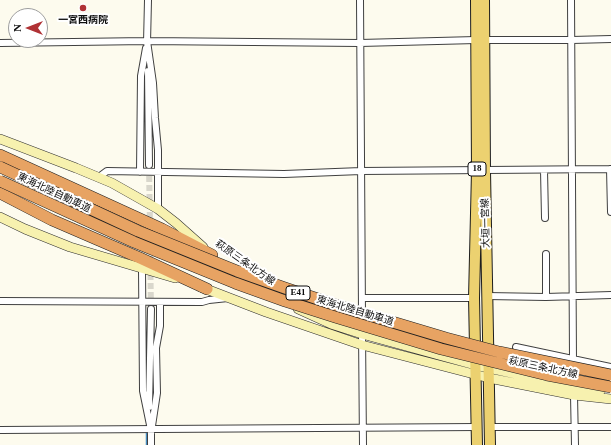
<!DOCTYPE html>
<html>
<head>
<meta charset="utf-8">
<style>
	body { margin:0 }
	#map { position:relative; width:611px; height:445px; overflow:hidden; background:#fdfbee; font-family:"Times New Roman",serif }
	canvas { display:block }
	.north { position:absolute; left:8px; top:8px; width:40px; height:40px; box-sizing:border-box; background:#fff; border:1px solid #9e9e9e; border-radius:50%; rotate:270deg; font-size:11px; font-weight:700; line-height:16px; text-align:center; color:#0d0d0d }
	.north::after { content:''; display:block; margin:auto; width:14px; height:18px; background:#b03235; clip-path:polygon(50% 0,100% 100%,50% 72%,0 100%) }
</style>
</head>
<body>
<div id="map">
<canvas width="611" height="445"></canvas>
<div class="north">N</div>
</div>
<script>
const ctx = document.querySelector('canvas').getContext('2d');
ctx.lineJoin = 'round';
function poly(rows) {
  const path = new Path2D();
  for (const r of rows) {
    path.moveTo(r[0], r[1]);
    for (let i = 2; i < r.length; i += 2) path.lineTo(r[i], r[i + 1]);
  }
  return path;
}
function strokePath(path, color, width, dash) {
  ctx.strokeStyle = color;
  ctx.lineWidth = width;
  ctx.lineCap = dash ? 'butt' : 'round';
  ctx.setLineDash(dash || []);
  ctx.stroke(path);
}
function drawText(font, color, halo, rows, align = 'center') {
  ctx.font = font + ' "Times New Roman","Noto Sans JP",serif';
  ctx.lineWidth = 4;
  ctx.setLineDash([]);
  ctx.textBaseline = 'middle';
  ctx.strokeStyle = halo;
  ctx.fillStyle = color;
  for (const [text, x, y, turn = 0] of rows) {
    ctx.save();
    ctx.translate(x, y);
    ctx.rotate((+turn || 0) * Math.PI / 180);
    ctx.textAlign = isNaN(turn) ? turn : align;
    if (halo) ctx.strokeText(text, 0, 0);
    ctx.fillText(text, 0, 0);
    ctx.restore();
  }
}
strokePath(poly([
	[147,433,147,445]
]), '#458cc0', 2.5);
strokePath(poly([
	[149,167,150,224],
	[150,247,151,309]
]), '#d9d7cc', 6, [6, 3]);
const minor = poly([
	[360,0,362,314],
	[571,0,573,360],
	[484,40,572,40,611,39],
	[147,41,153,83,155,118,158,150,158,209],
	[0,43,147,41,360,43,476,40],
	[147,43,148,0],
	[148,71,149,165],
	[610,169,611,212],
	[544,170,545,218],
	[140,172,141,76,146,48],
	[99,177,107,171,284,174,361,171,611,169],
	[546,254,546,297],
	[142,269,143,391,151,430],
	[487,296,546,297,611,295],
	[362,298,474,298],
	[0,301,202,302,209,300,228,298],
	[362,332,363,445],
	[516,347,611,367],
	[574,395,575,445],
	[149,407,151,309],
	[152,426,157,393,156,348,160,326,160,302],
	[151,427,151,445],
	[490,427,611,427],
	[0,430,477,427]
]);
const secondary = poly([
	[0,139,76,168,112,183,158,209,176,223,203,247],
	[0,217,25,229,70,247,175,278],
	[201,287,266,312,362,345,489,378,574,395,611,399],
	[298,309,331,324,362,334,475,365,575,387,601,390]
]);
const primary = poly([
	[476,0,477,171,474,298,477,445],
	[484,0,485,171,490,445]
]);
const motorway = poly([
	[0,155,162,229,212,255],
	[0,193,52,220,140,258,207,289]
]);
strokePath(minor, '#404040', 8);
strokePath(secondary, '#2f2f2f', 10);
strokePath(primary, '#1e1e1e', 12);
strokePath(motorway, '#1e1e1e', 12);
strokePath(minor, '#fff', 6);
strokePath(secondary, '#f7f1af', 9);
strokePath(primary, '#ecd170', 10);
strokePath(motorway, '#e7a363', 11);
const motorwayBridge = poly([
	[0,167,138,231,237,271,285,288,339,306,446,338,499,352,611,375],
	[0,181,134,242,235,283,285,301,335,317,441,349,547,375,611,387]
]);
strokePath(motorwayBridge, '#1e1e1e', 12, []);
strokePath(motorwayBridge, '#e7a363', 11);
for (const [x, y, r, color] of [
	[83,8,4,"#b03235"]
]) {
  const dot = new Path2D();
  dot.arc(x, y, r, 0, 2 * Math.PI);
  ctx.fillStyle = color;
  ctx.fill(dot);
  strokePath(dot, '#fff', 1.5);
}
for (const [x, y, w] of [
	[477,169,18],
	[298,293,24]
]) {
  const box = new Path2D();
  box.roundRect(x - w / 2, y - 7, w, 14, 3);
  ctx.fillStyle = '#fff';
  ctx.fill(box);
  strokePath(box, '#0d0d0d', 1);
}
drawText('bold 9px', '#0d0d0d', null, [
	["18",477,169],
	["E41",298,293]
]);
drawText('bold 10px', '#0d0d0d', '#fff', [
	["一宮西病院",83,20]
]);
drawText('10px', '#0d0d0d', '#fff', [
	["東海北陸自動車道",54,193,25],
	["大垣一宮線",486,223,-91],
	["萩原三条北方線",245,263,35],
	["東海北陸自動車道",355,311,17],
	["萩原三条北方線",543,368,12]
]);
</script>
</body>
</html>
